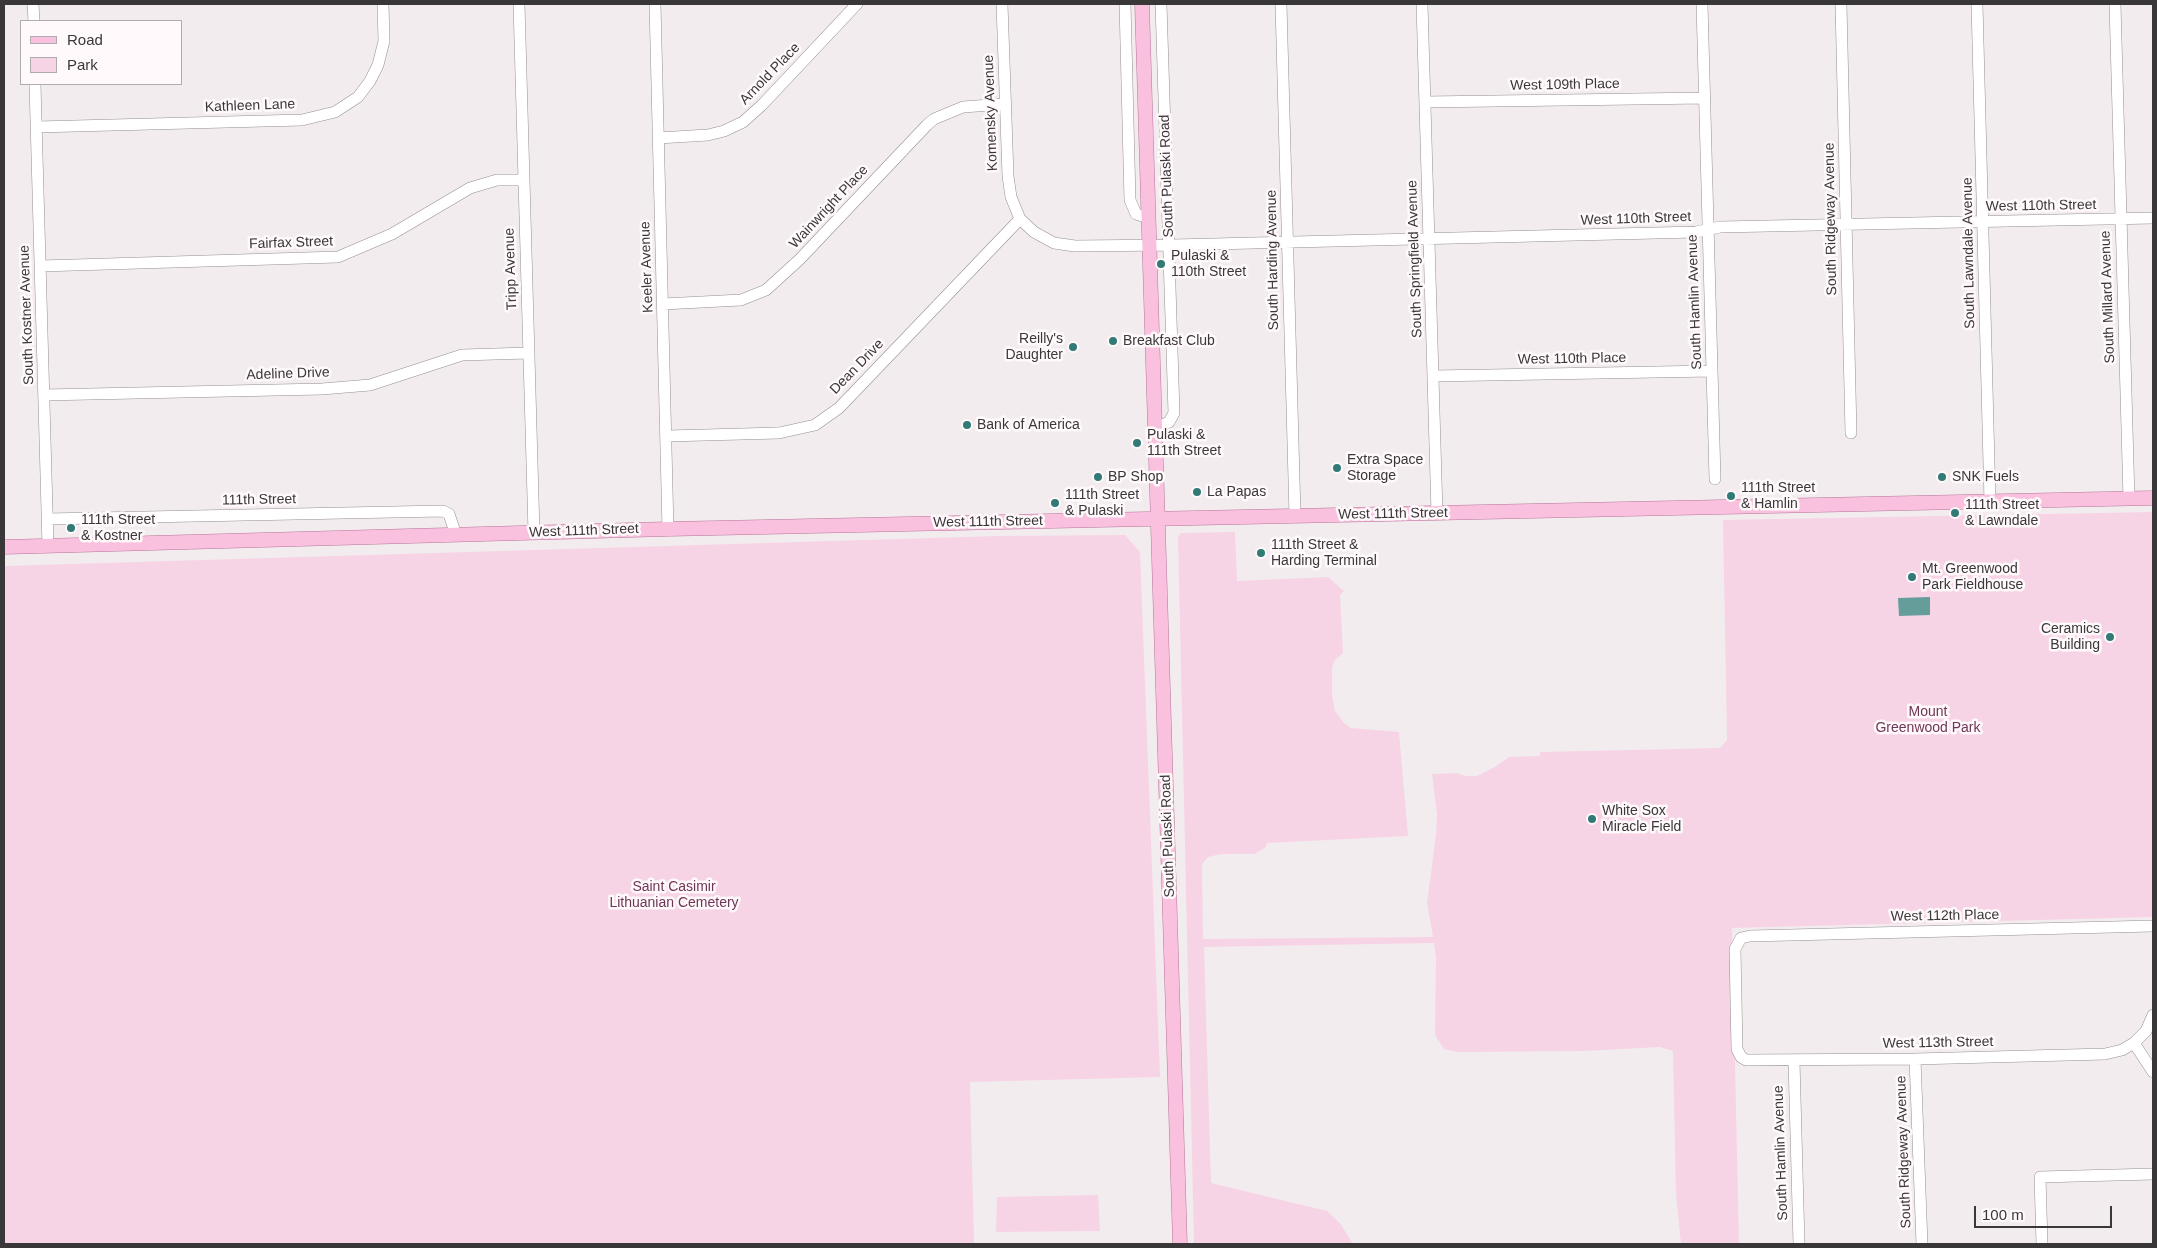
<!DOCTYPE html>
<html>
<head>
<meta charset="utf-8">
<style>
	body { margin:0 }
	#map { position:relative; width:2157px; height:1248px; overflow:hidden; background:#f3ecef; font-family:Helvetica,sans-serif }
	canvas { display:block }
	.frame { position:absolute; inset:0; border:5px solid #3a3739; pointer-events:none }
	.legend { position:absolute; left:20px; top:20px; width:162px; height:65px; box-sizing:border-box; background:#fff9fc; border:1px solid #b0abae; margin:0; padding:6px 9px; list-style:none; font-size:15px; color:#3a3739 }
	.legend li { display:flex; align-items:center; gap:10px; height:25px }
	.legend b { width:25px; border:1px solid #b0abae }
	.scale { position:absolute; left:1974px; top:1206px; width:138px; height:22px; box-sizing:border-box; border:2px solid #3a3739; border-top:0; padding-left:6px; font-size:15px; line-height:18px; white-space:nowrap; color:#3a3739; -webkit-text-stroke:4px #fff9fc; paint-order:stroke }
</style>
</head>
<body>
<div id="map">
<canvas width="2157" height="1248"></canvas>
<div class="frame"></div>
<ul class="legend">
<li><b style="height:6px;background:#fac1df"></b>Road</li>
<li><b style="height:14px;background:#f7d4e5"></b>Park</li>
</ul>
<div class="scale">100 m</div>
</div>
<script>
const ctx = document.querySelector('canvas').getContext('2d');
ctx.lineJoin = 'round';
function paint(path, color) {
  ctx.fillStyle = color;
  ctx.fill(path, 'evenodd');
}
function poly(rows) {
  const path = new Path2D();
  for (const r of rows) {
    path.moveTo(r[0], r[1]);
    for (let i = 2; i < r.length; i += 2) path.lineTo(r[i], r[i + 1]);
  }
  return path;
}
function strokePath(path, color, width, dash) {
  ctx.strokeStyle = color;
  ctx.lineWidth = width;
  ctx.lineCap = dash ? 'butt' : 'round';
  ctx.setLineDash(dash || []);
  ctx.stroke(path);
}
function drawText(font, color, halo, rows, align = 'center') {
  ctx.font = font + ' Helvetica,sans-serif';
  ctx.lineWidth = 5;
  ctx.setLineDash([]);
  ctx.textBaseline = 'middle';
  ctx.strokeStyle = halo;
  ctx.fillStyle = color;
  for (const [text, x, y, turn = 0] of rows) {
    ctx.save();
    ctx.translate(x, y);
    ctx.rotate((+turn || 0) * Math.PI / 180);
    ctx.textAlign = isNaN(turn) ? turn : align;
    if (halo) ctx.strokeText(text, 0, 0);
    ctx.fillText(text, 0, 0);
    ctx.restore();
  }
}
paint(poly([
	[2153,512,2153,917,1732,928,1739,1244,1681,1244,1676,1195,1673,1051,1660,1047,1584,1051,1457,1052,1444,1049,1435,1035,1436,957,1434,943,1204,947,1211,1183,1327,1211,1340,1223,1353,1244,1194,1244,1178,537,1181,533,1235,532,1237,581,1328,577,1344,591,1340,595,1343,653,1334,661,1332,669,1332,694,1335,711,1344,723,1351,728,1399,732,1408,836,1267,843,1265,848,1254,854,1221,854,1208,857,1202,864,1203,939,1433,937,1427,903,1436,835,1437,814,1432,774,1456,773,1466,776,1477,776,1495,767,1509,757,1540,756,1540,752,1720,748,1727,740,1723,520],
	[1125,535,1140,552,1160,1077,970,1082,974,1244,4,1244,4,566,997,536],
	[1098,1195,1100,1231,996,1232,997,1197]
]), '#f7d4e5');
paint(poly([
	[1930,597,1930,615,1899,616,1898,598]
]), '#649d9a');
const minor = poly([
	[33,4,34,21],
	[519,4,534,533],
	[655,4,668,529],
	[1002,4,1008,176,1011,197,1020,219,1034,232,1054,243,1075,246,1173,245,1696,232,1720,227,2153,218],
	[1125,4,1130,200,1136,214,1149,218],
	[1281,4,1295,516],
	[1422,4,1437,513],
	[1702,4,1715,479],
	[1841,4,1851,433],
	[1977,4,1990,502],
	[2115,4,2129,499],
	[35,84,48,546],
	[1426,102,1704,98],
	[37,127,302,120,335,112,358,97,370,81,378,65,384,41,383,4],
	[658,138,708,135,724,131,743,122,762,105,857,4],
	[41,266,338,257,392,234,470,188,497,180,523,180],
	[663,304,741,300,766,290,800,259,927,125,934,119,963,107,1004,104],
	[1433,376,1712,371],
	[44,395,322,389,370,385,462,355,528,353],
	[1156,428,1169,422,1174,413,1161,4],
	[667,436,779,433,815,425,839,408,1020,219],
	[47,519,443,511,449,514,456,535],
	[2153,1015,2146,1031,2134,1043,2153,1072],
	[2134,1043,2122,1050,2105,1054,1915,1059,1746,1060,1741,1057,1737,1049,1735,949,1741,938,1750,936,2153,926],
	[1915,1059,1922,1244],
	[1794,1061,1799,1244],
	[2042,1244,2040,1177,2153,1174]
]);
const major = poly([
	[1142,4,1180,1244],
	[4,547,668,529,2153,498]
]);
strokePath(minor, '#958f92', 12);
strokePath(major, '#b57597', 15);
strokePath(minor, '#fff', 11);
strokePath(major, '#fac1df', 14);
for (const [x, y, r, color] of [
	[1161,264,5,"#317a76"],
	[1113,341,5,"#317a76"],
	[1073,347,5,"#317a76"],
	[967,425,5,"#317a76"],
	[1137,443,5,"#317a76"],
	[1337,468,5,"#317a76"],
	[1098,477,5,"#317a76"],
	[1942,477,5,"#317a76"],
	[1197,492,5,"#317a76"],
	[1731,496,5,"#317a76"],
	[1055,503,5,"#317a76"],
	[1955,513,5,"#317a76"],
	[71,528,5,"#317a76"],
	[1261,553,5,"#317a76"],
	[1912,577,5,"#317a76"],
	[2110,637,5,"#317a76"],
	[1592,819,5,"#317a76"]
]) {
  const dot = new Path2D();
  dot.arc(x, y, r, 0, 2 * Math.PI);
  ctx.fillStyle = color;
  ctx.fill(dot);
  strokePath(dot, '#fff9fc', 2);
}
drawText('14px', '#3a3739', '#fff9fc', [
	["Arnold Place",770,74,-46],
	["West 109th Place",1565,85,-1],
	["Kathleen Lane",250,106,-2],
	["Komensky Avenue",991,113,-92],
	["South Pulaski Road",1167,176,-92],
	["West 110th Street",2041,206,-1],
	["Wainwright Place",829,207,-47],
	["West 110th Street",1636,219,-2],
	["South Ridgeway Avenue",1831,219,-91],
	["Fairfax Street",291,243,-2],
	["South Lawndale Avenue",1969,253,-91],
	["South Springfield Avenue",1415,259,-92],
	["South Harding Avenue",1273,260,-91],
	["Keeler Avenue",647,267,-92],
	["Tripp Avenue",511,269,-92],
	["South Millard Avenue",2108,297,-92],
	["South Hamlin Avenue",1695,302,-92],
	["South Kostner Avenue",27,315,-92],
	["West 110th Place",1572,359,-1],
	["Dean Drive",857,367,-46],
	["Adeline Drive",288,374,-2],
	["111th Street",259,500,-1],
	["West 111th Street",1393,514,-1],
	["West 111th Street",988,522,-1],
	["West 111th Street",584,531,-2],
	["South Pulaski Road",1168,836,-92],
	["West 112th Place",1945,916,-1],
	["West 113th Street",1938,1043,-1],
	["South Ridgeway Avenue",1904,1152,-92],
	["South Hamlin Avenue",1781,1153,-92]
]);
drawText('14px', '#3a3739', '#fff9fc', [
	["Pulaski &",1171,256],
	["110th Street",1171,272],
	["Reilly's",1063,339,"right"],
	["Daughter",1063,355,"right"],
	["Breakfast Club",1123,341],
	["Bank of America",977,425],
	["Pulaski &",1147,435],
	["111th Street",1147,451],
	["Extra Space",1347,460],
	["Storage",1347,476],
	["BP Shop",1108,477],
	["SNK Fuels",1952,477],
	["111th Street",1741,488],
	["& Hamlin",1741,504],
	["La Papas",1207,492],
	["111th Street",1065,495],
	["& Pulaski",1065,511],
	["111th Street",1965,505],
	["& Lawndale",1965,521],
	["111th Street",81,520],
	["& Kostner",81,536],
	["111th Street &",1271,545],
	["Harding Terminal",1271,561],
	["Mt. Greenwood",1922,569],
	["Park Fieldhouse",1922,585],
	["Ceramics",2100,629,"right"],
	["Building",2100,645,"right"],
	["White Sox",1602,811],
	["Miracle Field",1602,827]
], 'left');
drawText('14px', '#6f3655', '#fff9fc', [
	["Mount",1928,712],
	["Greenwood Park",1928,728],
	["Saint Casimir",674,887],
	["Lithuanian Cemetery",674,903]
]);
</script>
</body>
</html>
